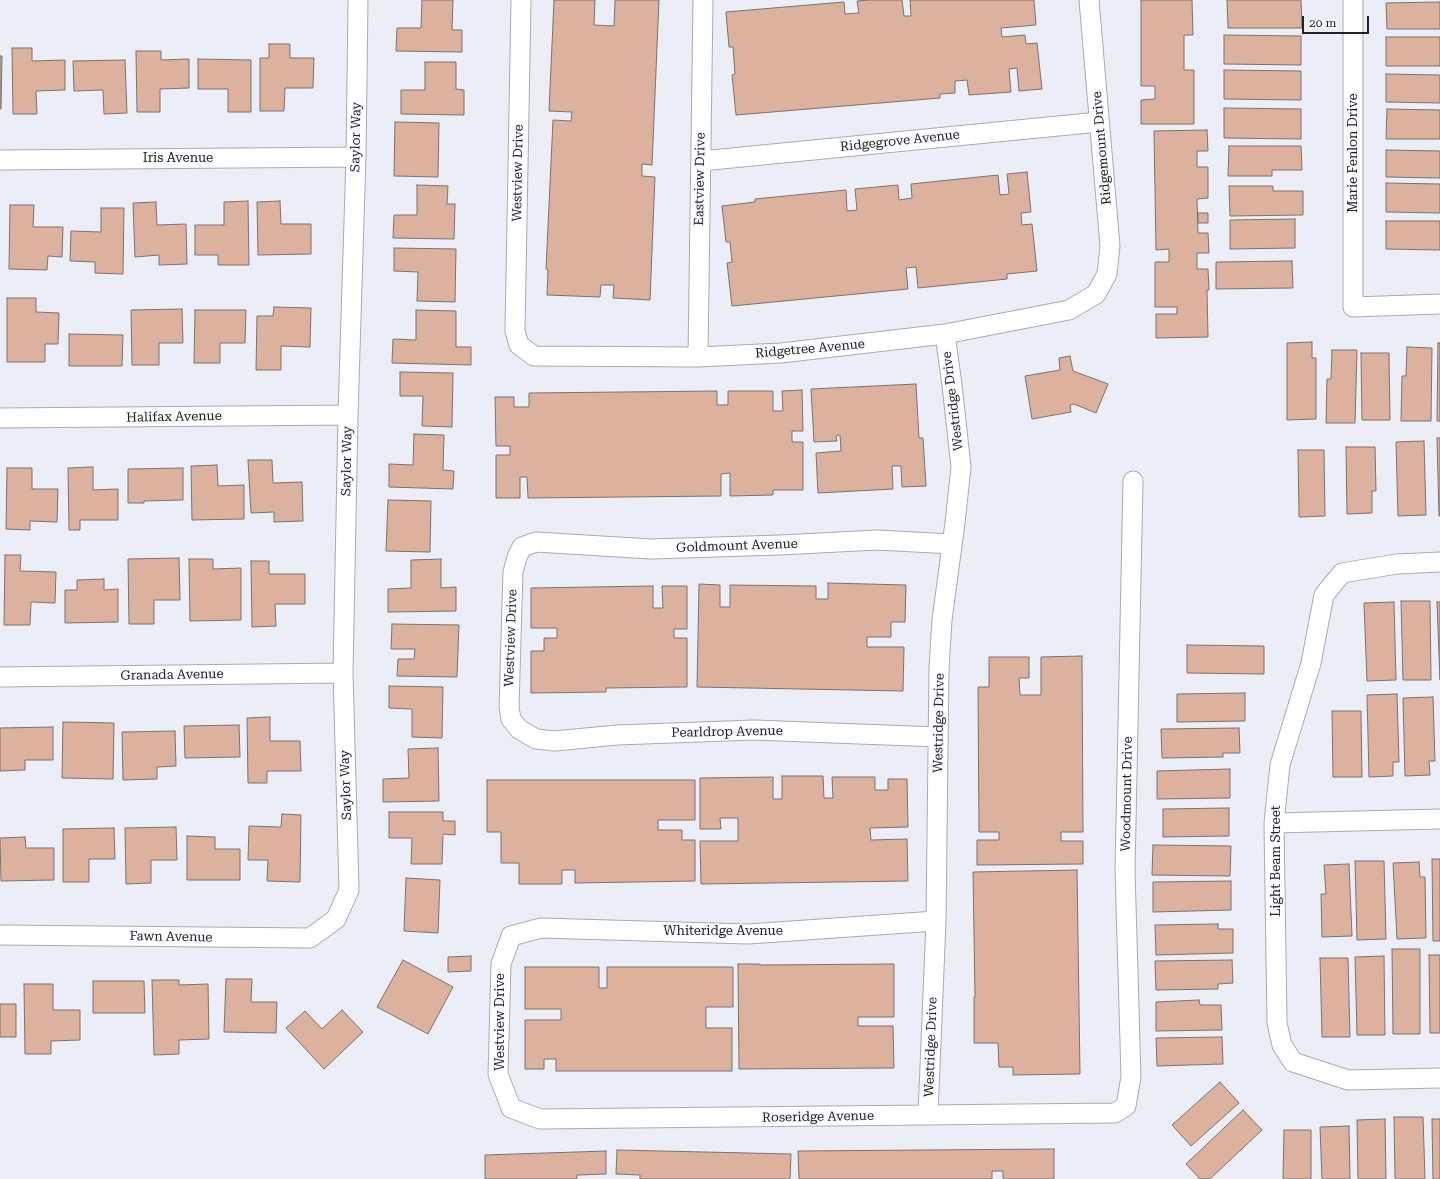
<!DOCTYPE html>
<html>
<head>
<meta charset="utf-8">
<style>
	body { margin:0 }
	#map { position:relative; width:1440px; height:1179px; overflow:hidden; background:#ebeef6; font-family:"Roboto Serif",serif }
	canvas { display:block }
	.scale { position:absolute; left:1302px; top:16px; width:67px; height:18px; box-sizing:border-box; border:2px solid #222225; border-top:0; padding-left:5px; font-size:12px; line-height:14px; white-space:nowrap; color:#222225; -webkit-text-stroke:3px #fafbfe; paint-order:stroke }
</style>
</head>
<body>
<div id="map">
<canvas width="1440" height="1179"></canvas>
<div class="scale">20 m</div>
</div>
<script>
const ctx = document.querySelector('canvas').getContext('2d');
ctx.lineJoin = 'round';
function paint(path, color) {
  ctx.fillStyle = color;
  ctx.fill(path, 'evenodd');
}
function poly(rows) {
  const path = new Path2D();
  for (const r of rows) {
    path.moveTo(r[0], r[1]);
    for (let i = 2; i < r.length; i += 2) path.lineTo(r[i], r[i + 1]);
  }
  return path;
}
function strokePath(path, color, width, dash) {
  ctx.strokeStyle = color;
  ctx.lineWidth = width;
  ctx.lineCap = dash ? 'butt' : 'round';
  ctx.setLineDash(dash || []);
  ctx.stroke(path);
}
function drawText(font, color, halo, rows, align = 'center') {
  ctx.font = font + ' "Roboto Serif",serif';
  ctx.lineWidth = 3;
  ctx.setLineDash([]);
  ctx.textBaseline = 'middle';
  ctx.strokeStyle = halo;
  ctx.fillStyle = color;
  for (const [text, x, y, turn = 0] of rows) {
    ctx.save();
    ctx.translate(x, y);
    ctx.rotate((+turn || 0) * Math.PI / 180);
    ctx.textAlign = isNaN(turn) ? turn : align;
    if (halo) ctx.strokeText(text, 0, 0);
    ctx.fillText(text, 0, 0);
    ctx.restore();
  }
}
const building = poly([
	[422,0,453,0,452,30,462,30,462,52,396,51,397,28,421,28,422,0],
	[554,0,595,0,594,25,614,26,615,0,659,0,652,165,642,164,642,176,655,177,650,300,613,298,614,285,601,285,600,297,547,295,548,270,546,269,553,120,571,121,572,112,549,111,554,0],
	[868,0,902,0,904,16,911,16,910,0,1034,0,1036,25,1001,28,1002,37,1025,35,1026,44,1037,43,1042,89,1019,91,1017,68,1009,69,1011,92,969,95,967,80,955,81,955,93,940,94,940,98,736,115,732,75,735,74,733,47,729,47,726,12,844,2,845,14,859,13,857,1,868,0],
	[1141,0,1192,0,1193,35,1184,35,1184,70,1194,70,1194,124,1141,124,1141,100,1155,99,1155,86,1141,86,1141,0],
	[1227,0,1301,0,1302,28,1228,28,1227,0],
	[1440,2,1440,29,1387,29,1386,3,1440,2],
	[1224,35,1301,36,1301,65,1224,64,1224,35],
	[1386,37,1440,37,1440,66,1386,66,1386,37],
	[269,44,290,44,290,58,314,58,313,88,285,88,284,111,260,111,260,58,269,58,269,44],
	[12,48,32,48,32,61,65,60,65,90,36,91,37,114,13,114,12,48],
	[136,51,161,51,161,60,189,59,189,88,160,89,160,112,137,112,136,51],
	[0,56,2,56,1,109,0,109,0,56],
	[198,59,251,60,251,112,228,112,228,89,198,89,198,59],
	[125,60,127,113,104,114,103,90,74,91,73,61,125,60],
	[425,62,456,62,456,89,464,90,464,115,401,114,401,90,425,90,425,62],
	[1224,70,1301,71,1301,100,1224,99,1224,70],
	[1386,74,1440,75,1440,103,1386,102,1386,74],
	[1224,108,1301,109,1301,139,1224,138,1224,108],
	[1387,109,1440,110,1440,139,1386,139,1387,109],
	[395,122,439,123,438,177,394,176,395,122],
	[1207,130,1208,151,1197,151,1197,167,1208,167,1208,198,1197,199,1198,233,1208,233,1209,253,1197,253,1197,269,1208,269,1209,290,1207,290,1208,337,1156,338,1156,314,1177,314,1177,307,1155,307,1155,262,1169,262,1169,249,1156,250,1154,131,1207,130],
	[1229,146,1301,146,1302,170,1272,170,1272,176,1228,176,1229,146],
	[1386,150,1440,151,1440,178,1386,177,1386,150],
	[1027,172,1031,212,1021,213,1022,225,1032,224,1037,271,1007,274,1007,279,918,288,916,267,906,268,908,289,732,306,727,263,732,262,730,242,726,242,722,206,755,202,755,199,846,190,847,211,857,210,855,189,898,185,899,200,912,198,911,184,998,175,1000,195,1009,194,1007,174,1027,172],
	[1386,183,1440,184,1440,213,1386,212,1386,183],
	[417,185,448,186,447,204,455,204,454,239,393,238,394,215,417,215,417,185],
	[1229,186,1273,186,1273,191,1303,191,1303,215,1230,216,1229,186],
	[248,201,249,265,218,265,218,255,195,255,195,225,224,225,224,202,248,201],
	[280,201,281,224,311,224,311,254,258,255,257,202,280,201],
	[156,202,157,225,186,224,187,264,159,265,159,255,135,257,133,203,156,202],
	[10,205,34,205,33,227,63,227,62,257,48,256,47,270,9,269,10,205],
	[101,208,124,208,123,274,95,273,95,262,70,261,71,231,101,232,101,208],
	[1198,213,1208,213,1208,223,1198,223,1198,213],
	[1295,219,1295,248,1230,249,1230,220,1295,219],
	[1386,221,1440,221,1440,250,1386,249,1386,221],
	[394,248,456,249,455,302,417,301,418,272,394,271,394,248],
	[1292,261,1293,288,1216,289,1216,262,1292,261],
	[7,298,36,298,36,312,59,313,58,344,45,344,45,362,7,362,7,298],
	[274,307,311,308,310,347,281,346,281,370,256,370,257,316,273,316,274,307],
	[182,309,183,343,159,343,159,365,132,365,131,310,182,309],
	[195,310,246,310,245,343,220,343,220,363,194,363,195,310],
	[416,310,456,311,456,347,471,347,471,365,392,363,393,339,416,340,416,310],
	[69,334,123,335,122,366,69,366,69,334],
	[1312,342,1312,358,1316,358,1316,419,1287,420,1287,343,1312,342],
	[1438,343,1440,343,1440,421,1437,421,1438,343],
	[1407,347,1432,348,1431,421,1401,421,1402,376,1406,376,1407,347],
	[1332,350,1357,350,1355,423,1326,423,1327,379,1331,379,1332,350],
	[1361,353,1389,353,1390,420,1362,420,1361,353],
	[1070,356,1073,371,1108,384,1096,413,1074,404,1070,405,1071,412,1032,419,1025,376,1060,370,1059,358,1070,356],
	[400,372,453,373,452,427,422,426,423,396,400,396,400,372],
	[916,384,919,438,923,438,926,486,902,487,901,466,892,466,893,489,818,493,816,453,841,451,840,435,836,436,837,441,814,442,811,389,916,384],
	[802,390,803,431,792,431,792,442,803,442,803,490,773,490,773,495,730,496,730,473,721,474,721,496,528,498,527,477,520,477,520,498,496,498,496,455,510,455,510,446,496,446,495,397,514,397,514,407,529,407,529,393,717,391,717,405,728,405,728,391,773,391,773,411,783,411,782,391,802,390],
	[414,434,444,435,443,470,454,471,453,489,389,487,389,464,413,465,414,434],
	[1437,438,1440,438,1440,516,1439,516,1437,438],
	[1424,441,1426,515,1398,516,1396,442,1424,441],
	[1346,447,1375,447,1376,491,1372,491,1372,513,1347,514,1346,447],
	[1298,450,1324,450,1325,516,1299,517,1298,450],
	[248,460,272,460,273,483,302,482,303,521,274,522,274,512,251,513,248,460],
	[217,465,218,486,244,485,244,519,192,520,191,466,217,465],
	[93,467,93,490,118,489,118,520,80,520,80,530,69,530,68,468,93,467],
	[7,468,32,468,32,489,58,489,57,522,30,521,30,530,6,529,7,468],
	[183,468,183,500,144,501,144,503,128,503,128,469,183,468],
	[388,500,431,501,430,552,386,551,388,500],
	[5,555,21,555,20,571,56,572,55,603,31,602,30,625,4,625,5,555],
	[179,558,180,600,154,600,154,624,129,624,128,559,179,558],
	[189,559,213,559,213,569,241,568,241,620,190,621,189,559],
	[441,559,441,588,456,587,456,611,388,612,388,589,411,588,411,560,441,559],
	[251,561,269,561,269,574,305,574,305,604,275,604,276,626,252,627,251,561],
	[104,579,104,590,118,589,118,622,65,623,65,590,77,590,77,580,104,579],
	[828,583,906,585,905,622,891,622,891,637,867,637,867,647,904,647,903,691,697,687,699,584,720,585,720,607,730,607,730,585,816,586,816,599,828,599,828,583],
	[653,586,653,608,663,608,662,586,687,586,687,629,674,629,674,638,687,638,687,687,606,688,606,692,531,693,531,651,544,651,544,638,557,638,557,628,531,628,531,588,653,586],
	[1401,601,1430,601,1431,680,1403,680,1401,601],
	[1394,602,1396,680,1367,681,1364,603,1394,602],
	[1437,602,1440,602,1440,680,1437,602],
	[392,624,459,625,457,677,397,676,398,659,414,659,415,649,391,649,392,624],
	[1187,645,1264,646,1264,674,1187,673,1187,645],
	[1082,656,1083,832,1061,832,1061,841,1083,841,1083,864,977,865,977,840,999,840,999,832,979,832,978,687,989,687,989,657,1029,657,1029,678,1019,678,1020,695,1041,695,1041,657,1082,656],
	[389,686,443,687,442,738,412,737,412,709,389,708,389,686],
	[1245,693,1245,721,1177,722,1177,694,1245,693],
	[1397,694,1399,762,1393,762,1393,776,1369,777,1367,695,1397,694],
	[1433,697,1435,761,1429,761,1430,775,1405,776,1403,698,1433,697],
	[1332,711,1361,711,1362,777,1333,777,1332,711],
	[270,717,270,741,300,741,301,771,267,771,267,783,248,783,247,718,270,717],
	[63,722,114,723,113,779,62,778,63,722],
	[239,725,240,757,185,758,184,726,239,725],
	[53,727,53,760,25,760,25,770,0,771,0,728,53,727],
	[1239,728,1240,753,1223,753,1223,757,1162,758,1161,729,1239,728],
	[175,731,176,766,157,767,157,779,123,780,122,732,175,731],
	[438,748,439,801,383,802,383,779,409,778,408,749,438,748],
	[1230,769,1230,798,1157,799,1157,771,1230,769],
	[782,776,823,776,824,798,833,798,832,777,875,777,875,790,888,790,888,779,907,779,908,827,870,828,871,840,907,839,908,881,701,884,700,841,738,841,738,818,720,818,721,829,700,829,700,778,773,777,773,799,782,799,782,776],
	[487,780,695,780,695,820,658,820,658,830,682,830,682,840,695,840,695,881,575,883,575,870,562,870,562,884,519,884,519,863,501,863,501,832,487,832,487,780],
	[1229,808,1229,836,1163,837,1163,809,1229,808],
	[389,812,443,812,443,821,455,821,455,835,443,834,442,864,411,864,412,838,389,838,389,812],
	[282,814,301,815,300,882,267,881,268,860,248,860,249,826,281,827,282,814],
	[176,827,177,860,151,860,151,883,126,884,125,828,176,827],
	[114,828,115,859,89,859,89,882,63,882,63,829,114,828],
	[187,836,215,837,215,849,240,849,240,880,187,880,187,836],
	[25,837,26,848,54,848,54,880,1,881,0,838,25,837],
	[1153,845,1231,846,1230,876,1152,875,1153,845],
	[1432,859,1440,859,1440,941,1433,941,1432,859],
	[1355,861,1384,861,1386,939,1357,940,1355,861],
	[1419,862,1420,877,1425,877,1426,938,1397,939,1393,863,1419,862],
	[1349,864,1352,936,1322,937,1321,894,1326,894,1324,865,1349,864],
	[1077,870,1080,1074,1013,1075,1013,1067,999,1067,998,1043,974,1043,974,997,975,997,973,872,1077,870],
	[406,878,440,880,438,933,404,931,406,878],
	[1231,881,1231,910,1153,912,1153,882,1231,881],
	[1218,924,1218,929,1233,929,1233,953,1156,955,1155,925,1218,924],
	[1392,949,1420,949,1420,1034,1393,1034,1392,949],
	[1429,955,1440,955,1440,1033,1430,1033,1429,955],
	[471,956,471,971,448,972,448,957,471,956],
	[1384,956,1385,1035,1357,1035,1355,957,1384,956],
	[1320,958,1348,958,1350,1037,1322,1037,1320,958],
	[403,960,453,987,428,1034,377,1007,403,960],
	[1232,960,1233,983,1218,984,1218,989,1156,990,1155,961,1232,960],
	[738,964,760,964,760,965,894,964,894,1017,858,1017,858,1026,893,1026,894,1068,739,1069,738,964],
	[525,967,599,967,599,988,607,988,607,967,733,967,733,1007,706,1007,706,1028,732,1028,732,1071,556,1071,556,1059,544,1059,544,1069,525,1069,525,1020,561,1020,561,1009,525,1009,525,967],
	[226,979,252,979,251,1002,277,1002,276,1033,224,1032,226,979],
	[152,980,179,980,179,985,208,984,209,1039,179,1040,179,1054,154,1055,152,980],
	[93,981,144,981,145,1013,93,1013,93,981],
	[24,984,53,984,53,1010,80,1010,80,1040,51,1041,51,1054,25,1054,24,984],
	[1199,1000,1200,1005,1221,1005,1222,1030,1156,1031,1156,1002,1199,1000],
	[0,1004,16,1004,16,1037,0,1037,0,1004],
	[342,1010,363,1032,324,1069,286,1028,305,1011,322,1029,342,1010],
	[1222,1037,1223,1064,1157,1066,1156,1038,1222,1037],
	[1220,1082,1239,1103,1191,1146,1172,1125,1220,1082],
	[1243,1110,1262,1130,1210,1179,1200,1179,1186,1164,1243,1110],
	[1394,1117,1423,1117,1425,1179,1395,1179,1394,1117],
	[1385,1119,1386,1179,1358,1179,1357,1120,1385,1119],
	[1432,1119,1440,1119,1440,1179,1433,1179,1432,1119],
	[1349,1126,1350,1179,1322,1179,1320,1127,1349,1126],
	[1284,1130,1311,1130,1311,1179,1283,1179,1284,1130],
	[1054,1149,1054,1179,1003,1179,1003,1171,992,1171,992,1179,799,1179,798,1151,1054,1149],
	[617,1150,791,1154,790,1179,640,1179,640,1175,616,1174,617,1150],
	[606,1151,606,1174,577,1175,577,1179,485,1179,485,1155,606,1151]
]);
paint(building, '#dcb19e');
strokePath(building, '#7a726f', 1);
const street = poly([
	[521,0,515,331,519,345,534,356,698,357,781,353,945,334,1069,310,1096,294,1107,274,1110,246,1089,0],
	[1353,0,1353,307,1440,304],
	[0,160,356,157],
	[701,161,1099,122],
	[698,357,703,0],
	[0,418,348,415],
	[1440,562,1397,564,1342,573,1324,595,1311,663,1280,765,1274,823,1277,1023,1282,1045,1293,1062,1348,1080,1440,1078],
	[0,677,343,673],
	[938,737,754,730,617,735,555,741,536,739,519,729,511,719,509,707,513,572,517,557,522,547,536,542,651,549,780,545,877,540,952,544],
	[1274,823,1440,819],
	[936,921,748,934,541,928,511,936,501,964,498,1074,511,1108,540,1119,1115,1113,1126,1106,1131,1077,1125,870,1133,481],
	[0,935,310,938,336,919,349,890,343,673,348,415,356,157,358,0],
	[928,1115,936,921,939,668,942,620,955,523,961,467,952,385,945,334]
]);
strokePath(street, '#a9abb2', 21);
strokePath(street, '#fff', 19);
drawText('13px', '#222225', '#fafbfe', [
	["Saylor Way",356,137,-89],
	["Ridgegrove Avenue",900,141,-6],
	["Ridgemount Drive",1102,148,-95],
	["Marie Fenlon Drive",1353,153,-90],
	["Iris Avenue",178,158],
	["Westview Drive",518,173,-89],
	["Eastview Drive",700,179,-89],
	["Ridgetree Avenue",810,349,-5],
	["Westridge Drive",953,401,-97],
	["Halifax Avenue",174,417,-1],
	["Saylor Way",347,461,-89],
	["Goldmount Avenue",737,546,-2],
	["Westview Drive",511,638,-88],
	["Granada Avenue",172,675,-1],
	["Westridge Drive",939,723,-89],
	["Pearldrop Avenue",727,732,-1],
	["Saylor Way",346,785,-92],
	["Woodmount Drive",1127,794,-89],
	["Light Beam Street",1276,861,-90],
	["Whiteridge Avenue",723,931],
	["Fawn Avenue",171,937,1],
	["Westview Drive",500,1022,-90],
	["Westridge Drive",931,1047,-88],
	["Roseridge Avenue",818,1117,-1]
]);
</script>
</body>
</html>
